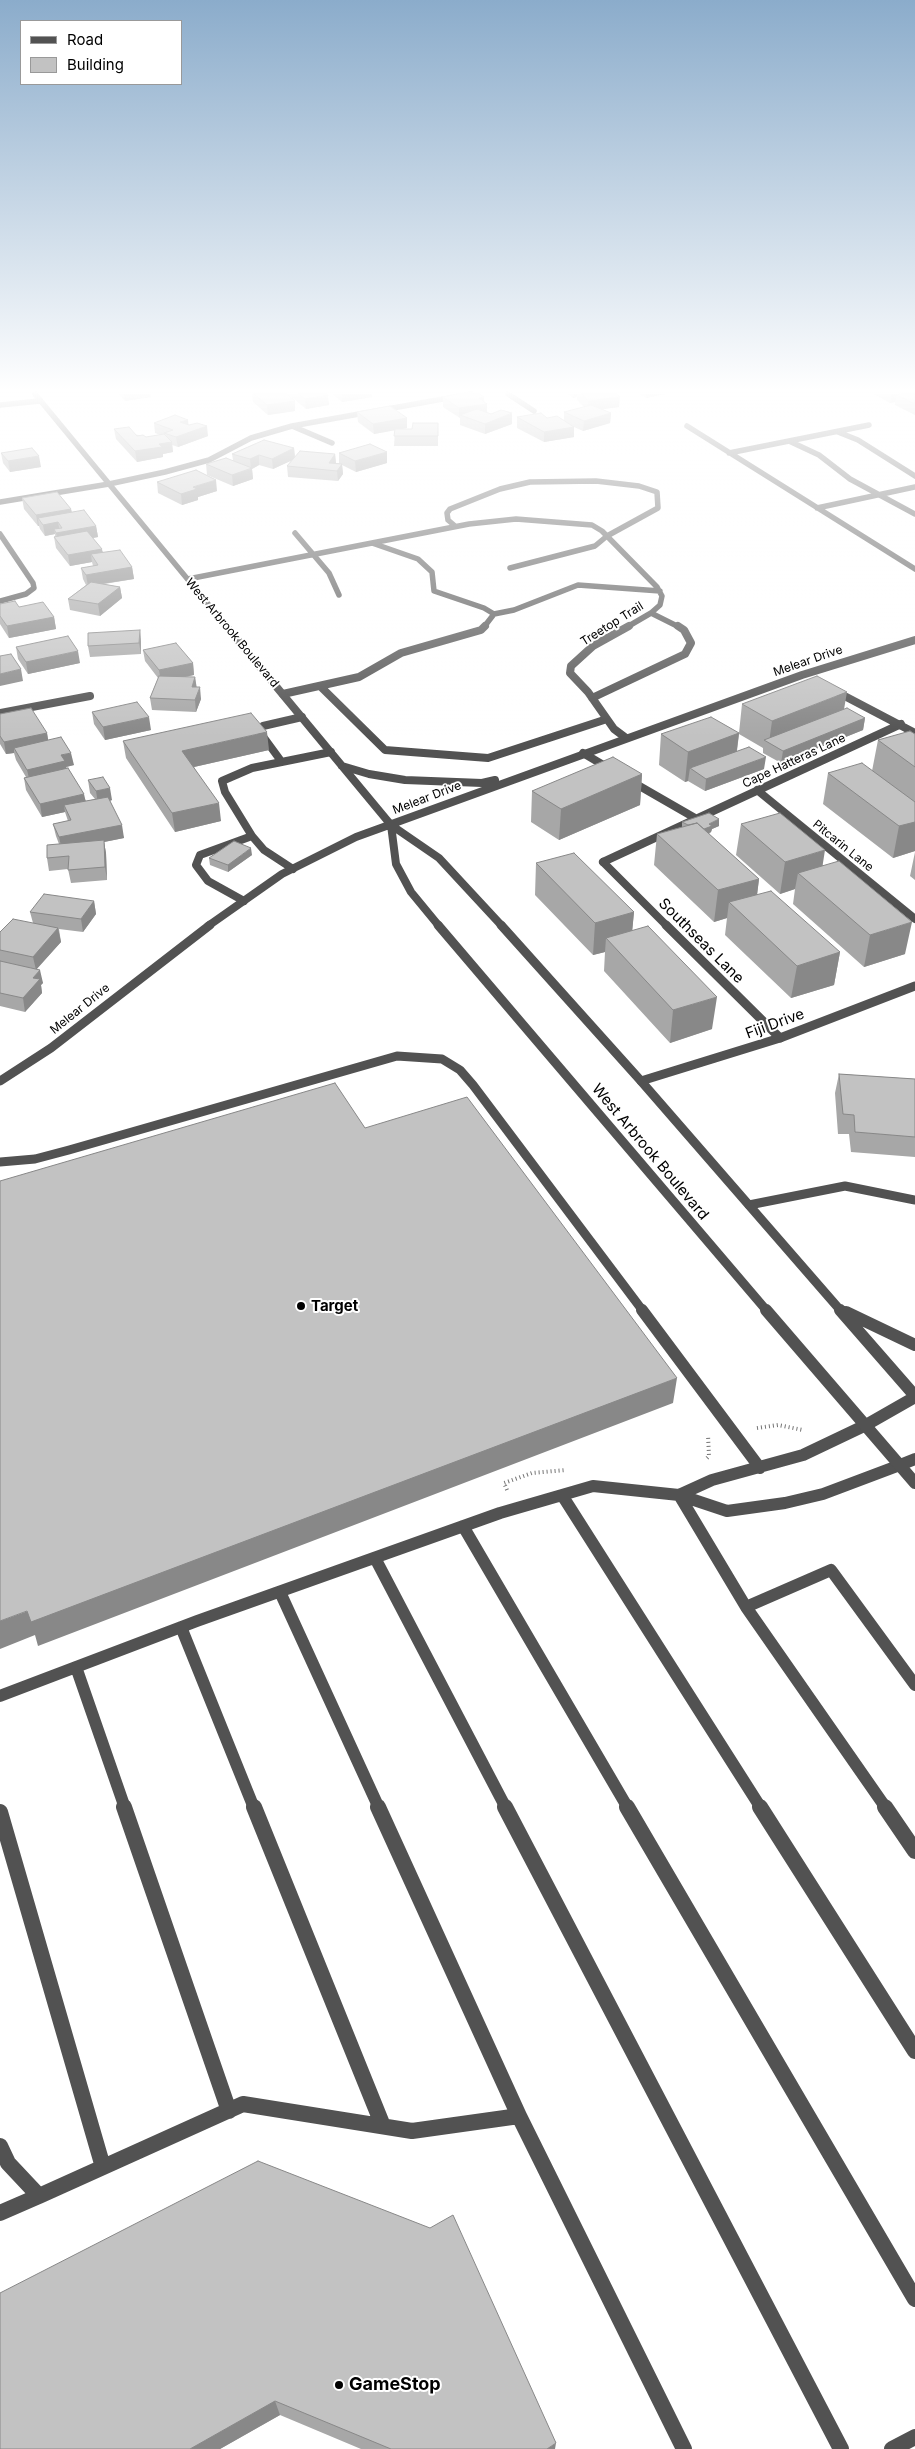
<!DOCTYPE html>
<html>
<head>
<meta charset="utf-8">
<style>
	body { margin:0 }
	#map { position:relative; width:915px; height:2449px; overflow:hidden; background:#fff; font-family:Inter,sans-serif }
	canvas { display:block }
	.legend { position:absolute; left:20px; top:20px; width:162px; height:65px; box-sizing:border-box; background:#fff; border:1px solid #999; margin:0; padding:6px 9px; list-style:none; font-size:15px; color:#000 }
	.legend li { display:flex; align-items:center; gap:10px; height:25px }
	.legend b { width:25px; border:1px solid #999 }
</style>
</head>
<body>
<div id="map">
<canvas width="915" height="2449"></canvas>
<ul class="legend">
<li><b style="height:6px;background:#525252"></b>Road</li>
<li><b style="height:14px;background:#c2c2c2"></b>Building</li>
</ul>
</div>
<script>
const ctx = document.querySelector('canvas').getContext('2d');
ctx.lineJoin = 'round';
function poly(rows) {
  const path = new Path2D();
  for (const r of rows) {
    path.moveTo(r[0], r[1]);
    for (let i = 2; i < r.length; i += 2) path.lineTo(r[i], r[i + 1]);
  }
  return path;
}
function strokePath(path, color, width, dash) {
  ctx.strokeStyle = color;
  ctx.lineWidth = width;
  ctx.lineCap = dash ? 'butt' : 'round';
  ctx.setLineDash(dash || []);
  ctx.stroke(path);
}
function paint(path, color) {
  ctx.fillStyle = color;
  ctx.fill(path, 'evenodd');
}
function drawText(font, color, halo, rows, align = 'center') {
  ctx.font = font + ' Inter,sans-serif';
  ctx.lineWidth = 4;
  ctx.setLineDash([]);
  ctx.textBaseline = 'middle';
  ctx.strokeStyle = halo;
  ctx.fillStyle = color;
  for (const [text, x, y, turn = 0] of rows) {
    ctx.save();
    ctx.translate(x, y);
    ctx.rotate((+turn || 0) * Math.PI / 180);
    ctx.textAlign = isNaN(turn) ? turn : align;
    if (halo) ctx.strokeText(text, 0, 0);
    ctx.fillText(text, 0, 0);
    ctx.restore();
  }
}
strokePath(poly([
	[757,1428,778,1425,803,1430],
	[707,1458,709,1456,708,1435],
	[507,1490,504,1483,532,1473,566,1470]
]), '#747474', 4, [1, 3]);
strokePath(poly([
	[0,405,40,401],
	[687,426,915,569],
	[838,432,858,440,915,476],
	[789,441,819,455,850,479,915,514],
	[729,453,869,425],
	[817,508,915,487],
	[455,526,448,520,447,513,450,509,500,489,530,482,596,481,639,486,657,492,658,508,607,536,595,546,510,568],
	[295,533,329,573,339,595],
	[372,543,418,559,432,572,434,591,484,608,494,614,484,627],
	[188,579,469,524,516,519,592,525,602,531,657,587,662,596,660,605,651,613,627,627],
	[651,613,679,627],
	[494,614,514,610,578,585,660,591]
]), '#525252', 5.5);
strokePath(poly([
	[320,686,385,750,488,758,607,719],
	[835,691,915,733],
	[283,694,359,677,401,653,481,630,485,626],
	[592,698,685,654,691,643,684,630,678,626],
	[626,738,614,729,588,692,570,673,571,666,593,646,629,626],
	[583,753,610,769],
	[281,761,259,731,263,726,302,717],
	[629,780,695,818],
	[757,790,915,919],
	[603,862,901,724],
	[293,869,264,850,252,836,225,792,222,781,252,768,331,752],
	[244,901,208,881,196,865,200,855,252,836]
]), '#525252', 8);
strokePath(poly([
	[641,1081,780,1038,915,986],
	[0,1162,35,1159,69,1150,397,1056,442,1059,460,1070,473,1085,643,1311],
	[749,1205,845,1186,915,1200]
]), '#525252', 9);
strokePath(poly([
	[642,1310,760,1468],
	[562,1495,761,1808],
	[679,1495,746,1607,831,1570,915,1685],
	[679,1495,712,1480,803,1455,866,1425],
	[463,1526,628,1808],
	[375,1558,506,1808],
	[280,1592,379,1808],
	[746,1607,886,1808],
	[181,1627,254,1808],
	[76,1667,125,1808],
	[0,1696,197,1621,500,1513,593,1486,679,1495,727,1511,785,1503,823,1494,900,1465]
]), '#525252', 12);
strokePath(poly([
	[124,1807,229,2111],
	[254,1807,383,2126],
	[378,1807,519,2116],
	[505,1807,841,2449],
	[627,1807,915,2299],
	[760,1807,915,2051],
	[885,1807,915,1851],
	[0,1812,103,2167],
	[0,2146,8,2163,39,2196,243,2104,412,2131,519,2116,684,2449],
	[0,2213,39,2196],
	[892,2449,915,2437]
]), '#525252', 16);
strokePath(poly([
	[508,394,534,411],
	[292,426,332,443],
	[0,502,109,484,165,472,209,460,251,438,292,426,471,394],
	[0,534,33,583,34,588,26,594,0,601]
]), '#525252', 5.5);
strokePath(poly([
	[0,713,90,696],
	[603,862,667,926]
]), '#525252', 8);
strokePath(poly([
	[666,925,780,1038]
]), '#525252', 9);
strokePath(poly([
	[35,394,227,627]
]), '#525252', 5.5);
strokePath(poly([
	[226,626,391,825,439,858,502,926],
	[342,766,369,774,405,780,482,783,495,780],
	[391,825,396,864,411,892,439,926],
	[208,926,282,874,356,837,802,675,915,640]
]), '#525252', 8);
strokePath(poly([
	[438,925,767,1311],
	[501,925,641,1081,841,1311],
	[0,1081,51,1048,210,925]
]), '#525252', 9);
strokePath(poly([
	[766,1310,915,1483],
	[840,1310,915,1396],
	[846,1312,915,1345],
	[866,1425,915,1397],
	[900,1465,915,1459]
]), '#525252', 12);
paint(poly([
	[119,394,150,394,151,397,125,401],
	[252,394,287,394,295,411,268,415,253,402],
	[288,394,327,394,329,405,306,409],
	[332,394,372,394,372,397,342,402],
	[568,394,617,394,619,407,602,409,611,413,610,423,583,431,574,427,574,437,544,442,517,428,517,417,547,418,564,420,564,412,584,407,577,400,577,397,573,398],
	[640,394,665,394,646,398],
	[874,394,915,394,915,415,895,405,895,402,890,403],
	[443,397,484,397,484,401,487,412,512,424,485,434,460,425,460,418,443,407],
	[357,412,407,418,407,428,403,429,412,429,438,423,438,446,394,446,395,430,374,434,358,422],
	[188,420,188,425,208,436,178,447,172,445,173,452,163,454,163,457,137,462,116,439,114,429,146,437,160,435,155,433,154,423],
	[294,448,295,457,335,454,336,463,339,463,339,453,387,463,356,472,342,465,343,474,338,481,288,477,287,466,292,460,273,469,259,465,252,469,253,479,233,486,207,475,206,464,233,460,232,454],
	[1,453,41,467,10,472,3,463],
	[157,482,217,491,198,497,198,500,182,505,158,493],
	[22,498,71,509,72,512,96,526,98,537,93,538,103,552,132,567,134,579,104,584,120,587,122,598,100,616,70,610,68,599,86,585,83,579,81,568,93,566,92,562,70,566,56,548,54,537,55,536,55,534,45,536,40,529,39,526,38,526,24,509],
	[0,604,19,607,54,617,56,629,9,638,0,624],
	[140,630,141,642,141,654,90,657,88,646],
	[16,647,80,663,28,674,18,659],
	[143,650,193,663,194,675,184,677,195,677,196,687,201,699,196,712,152,710,150,698,158,678,145,661],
	[742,704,844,709,865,718,863,730,781,763,763,753,763,748,739,734,737,751,764,769,705,791,688,781,685,782,659,765,661,734,739,733],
	[92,712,151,730,105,740,94,724],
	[0,714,47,733,48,740,74,765,66,767,67,768,86,801,95,799,90,793,88,780,112,800,110,801,124,838,104,842,106,853,107,880,71,883,68,869,49,871,47,858,59,844,56,836,53,824,68,821,65,812,42,817,26,790,24,778,26,777,16,760,14,753,6,754,0,744],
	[915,734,915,851,893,858,823,804,828,773,872,771,878,740],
	[123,741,269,750,194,767,221,821,175,832,126,758],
	[642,774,640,805,559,840,531,822,532,791],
	[682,822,719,826,712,829,711,832,709,834,759,879,757,895,840,952,834,985,791,998,725,935,727,918,714,922,654,865,657,834,682,827],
	[741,824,823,865,905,954,864,967,793,904,795,889,780,894,736,855],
	[915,852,915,880,910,876],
	[252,855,228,872,210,865,209,858],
	[536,863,634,912,632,931,712,1029,670,1043,604,971,605,952,593,955,535,895],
	[94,901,96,914,83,932,59,929,61,942,36,969,43,983,41,985,42,993,25,1012,0,1006,0,932,33,923,30,912],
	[839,1074,915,1079,915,1157,851,1152,849,1134,838,1134,835,1093],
	[0,2293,555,2449,361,2449,280,2415,220,2449,0,2449]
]), '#a7a7a7');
paint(poly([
	[124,394,150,394,151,397,125,401],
	[342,394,372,394,372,397,342,402],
	[574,394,577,394,577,397,573,398],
	[646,394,665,394,646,398],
	[892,394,913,394,897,395,895,402,890,403],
	[328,395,329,405,306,409,305,399],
	[484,397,484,404,487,404,487,414,460,415,459,418,459,408,479,398],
	[620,397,619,407,588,411,588,401],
	[295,401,295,411,268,415,267,405],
	[512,413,512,424,485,434,485,424],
	[611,413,610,423,583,431,584,421],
	[407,418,407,428,374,434,373,424],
	[188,420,189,430,180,422],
	[207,426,208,436,178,447,176,437],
	[574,427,574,437,544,442,544,432],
	[172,442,173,452,163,454,163,457,137,462,135,451,159,444],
	[294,448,295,459,273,469,272,459],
	[387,452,387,463,356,472,355,461],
	[335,454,336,464,329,463],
	[259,455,259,465,252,469,253,479,233,486,232,475,251,469,250,459],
	[39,456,41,467,10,472,8,461],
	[342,464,343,474,338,481,337,471],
	[216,480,217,491,198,497,198,500,182,505,181,494,193,487],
	[71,509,73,520,58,522,60,532,96,526,98,537,59,544,58,541,56,533,54,529,55,534,45,536,43,525,38,518,39,526,38,526,36,515],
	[102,549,104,560,91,554,92,562,70,566,68,555],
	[132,567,134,579,88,586,86,575],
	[120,587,122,598,100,616,98,604],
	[54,617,56,629,9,638,7,626],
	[140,630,141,642,141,654,139,643],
	[78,651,80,663,28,674,26,662],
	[193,663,194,675,161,682,159,670],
	[21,669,23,681,0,686,0,674],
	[195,677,197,689,192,687],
	[200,687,201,699,196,712,195,700],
	[847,692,842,721,769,743,772,721],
	[149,717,151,730,105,740,103,727],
	[865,718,863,730,781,763,783,751],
	[267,732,269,750,185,769,182,751],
	[47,733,49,745,14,748,14,753,6,754,4,742],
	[739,733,735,764,690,768,688,781,685,782,688,752],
	[71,753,74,765,66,767,68,774,30,782,27,770,61,755],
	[766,757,764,769,705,791,706,779],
	[642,774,640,805,559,840,561,809],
	[110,788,112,800,98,804,96,791],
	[84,794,87,807,64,805,65,812,42,817,40,804],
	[219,803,221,821,175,832,172,813],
	[719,819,719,826,712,829,711,832,698,838,709,824],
	[915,822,915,851,893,858,899,826],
	[122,825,124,838,104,842,106,853,107,880,105,867,62,850,59,837],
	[251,848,252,855,228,872,228,865],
	[825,850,820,882,798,873,795,889,780,894,785,862],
	[759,879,755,911,729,902,727,918,714,922,718,890],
	[94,901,96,914,83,932,81,919],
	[634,912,631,944,606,938,605,952,593,955,595,923],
	[912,922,905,954,864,967,870,935],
	[58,928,61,942,36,970,33,957],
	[840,952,834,985,791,998,797,966],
	[40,970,43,983,41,985,42,993,25,1012,23,998,33,978],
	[717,997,712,1029,670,1043,673,1010],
	[677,1378,673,1403,38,1646,35,1635,0,1649,0,1621],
	[275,2401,280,2415,220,2449,190,2449],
	[556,2443,555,2449,547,2449]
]), '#888');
const building = poly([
	[254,394,287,394,295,401,267,405,254,394],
	[299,394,327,394,328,395,305,399,299,394],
	[458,394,480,394,484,397,479,398,487,404,459,408,443,397,458,394],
	[582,394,617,394,620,397,588,401,582,394],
	[900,394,915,394,915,404,897,395,900,394],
	[591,405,611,413,584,421,564,412,591,405],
	[390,406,407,418,373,424,357,412,390,406],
	[477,409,491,414,501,410,512,413,485,424,460,415,477,409],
	[541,413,547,418,557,416,574,427,544,432,517,417,541,413],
	[175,415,188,420,180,422,189,425,197,423,207,426,176,437,164,433,173,430,154,423,175,415],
	[413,423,438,423,438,436,394,436,395,429,412,429,413,423],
	[129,427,137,436,143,435,146,437,164,434,172,442,159,444,162,447,135,451,114,429,129,427],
	[264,440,294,448,272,459,259,455,250,459,232,454,264,440],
	[370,444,387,452,355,461,339,453,370,444],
	[32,448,39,456,8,461,1,453,32,448],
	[300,451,335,454,329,463,342,464,337,471,287,466,300,451],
	[226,458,252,468,232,475,206,464,226,458],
	[196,470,216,480,193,487,197,489,181,494,157,482,196,470],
	[57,492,71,509,36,515,22,498,57,492],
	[84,510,96,526,56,533,54,529,62,528,58,522,43,525,38,518,84,510],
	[87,531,102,549,68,555,54,537,87,531],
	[120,550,132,567,86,575,81,568,98,565,91,554,120,550],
	[91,582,120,587,98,604,68,599,91,582],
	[15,601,19,607,43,602,54,617,7,626,0,616,0,604,15,601],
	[140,630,139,643,88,646,88,633,140,630],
	[68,636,78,651,26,662,16,647,68,636],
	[176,643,193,663,159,670,143,650,176,643],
	[11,654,21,669,0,674,0,656,11,654],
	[159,676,195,677,192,687,200,687,195,700,150,698,159,676],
	[817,676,847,692,772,721,742,704,817,676],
	[137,702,149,717,103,727,92,712,137,702],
	[31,708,47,733,4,742,0,736,0,714,31,708],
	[847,708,865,718,783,751,764,740,847,708],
	[251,713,267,732,182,751,219,803,172,813,123,741,251,713],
	[711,717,739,733,688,752,661,734,711,717],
	[910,731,915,734,915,767,878,740,910,731],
	[61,737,71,753,61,755,65,761,27,770,14,748,61,737],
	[749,747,766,757,706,779,690,768,749,747],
	[613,757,642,774,561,809,532,791,613,757],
	[862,763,915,802,915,822,899,826,828,773,862,763],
	[68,768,84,794,40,804,24,778,68,768],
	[103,777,110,788,96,791,88,780,103,777],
	[108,797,122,825,59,837,53,824,71,820,64,805,108,797],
	[709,813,719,819,709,824,712,826,704,829,697,823,688,825,682,822,709,813],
	[780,813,825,850,785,862,741,824,780,813],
	[697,823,759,879,718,890,657,834,697,823],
	[104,840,105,867,68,870,69,856,47,858,47,845,104,840],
	[234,841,251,848,228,865,209,858,234,841],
	[574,853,634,912,595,923,536,863,574,853],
	[839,861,912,922,870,935,798,873,839,861],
	[771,891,840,952,797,966,729,902,771,891],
	[44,894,94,901,81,919,30,912,44,894],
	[13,919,58,928,33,957,0,950,0,932,13,919],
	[648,926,717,997,673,1010,606,938,648,926],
	[0,961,40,970,33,978,40,979,23,998,0,993,0,961],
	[839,1074,915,1079,915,1137,855,1132,854,1115,843,1114,839,1074],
	[335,1083,365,1128,467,1097,677,1378,31,1622,27,1611,0,1621,0,1181,335,1083],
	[258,2161,430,2228,453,2215,556,2443,547,2449,391,2449,275,2401,190,2449,0,2449,0,2293,258,2161]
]);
paint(building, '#c2c2c2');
strokePath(building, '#888', 1);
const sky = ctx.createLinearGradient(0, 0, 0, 737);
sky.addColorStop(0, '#8baccb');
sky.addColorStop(0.53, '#fff');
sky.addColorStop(1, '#ffffff00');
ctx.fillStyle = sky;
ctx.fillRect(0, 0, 915, 737);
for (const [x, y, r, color] of [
	[301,1306,5,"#000"],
	[339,2385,5,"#000"]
]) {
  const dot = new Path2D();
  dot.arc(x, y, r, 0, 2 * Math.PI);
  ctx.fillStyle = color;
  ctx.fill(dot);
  strokePath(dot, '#fff', 2);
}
drawText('12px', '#000', '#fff', [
	["Treetop Trail",612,624,-32],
	["West Arbrook Boulevard",232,633,50],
	["Melear Drive",808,661,-19],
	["Cape Hatteras Lane",794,761,-25],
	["Melear Drive",427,798,-21],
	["Pitcarin Lane",843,846,39],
	["Melear Drive",80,1009,-39]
]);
drawText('15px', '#000', '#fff', [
	["Southseas Lane",701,941,45],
	["Fiji Drive",775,1024,-20],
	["West Arbrook Boulevard",650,1152,50]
]);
drawText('bold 15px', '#000', '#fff', [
	["Target",311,1306]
], 'left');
drawText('bold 18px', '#000', '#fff', [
	["GameStop",349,2385]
], 'left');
</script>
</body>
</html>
